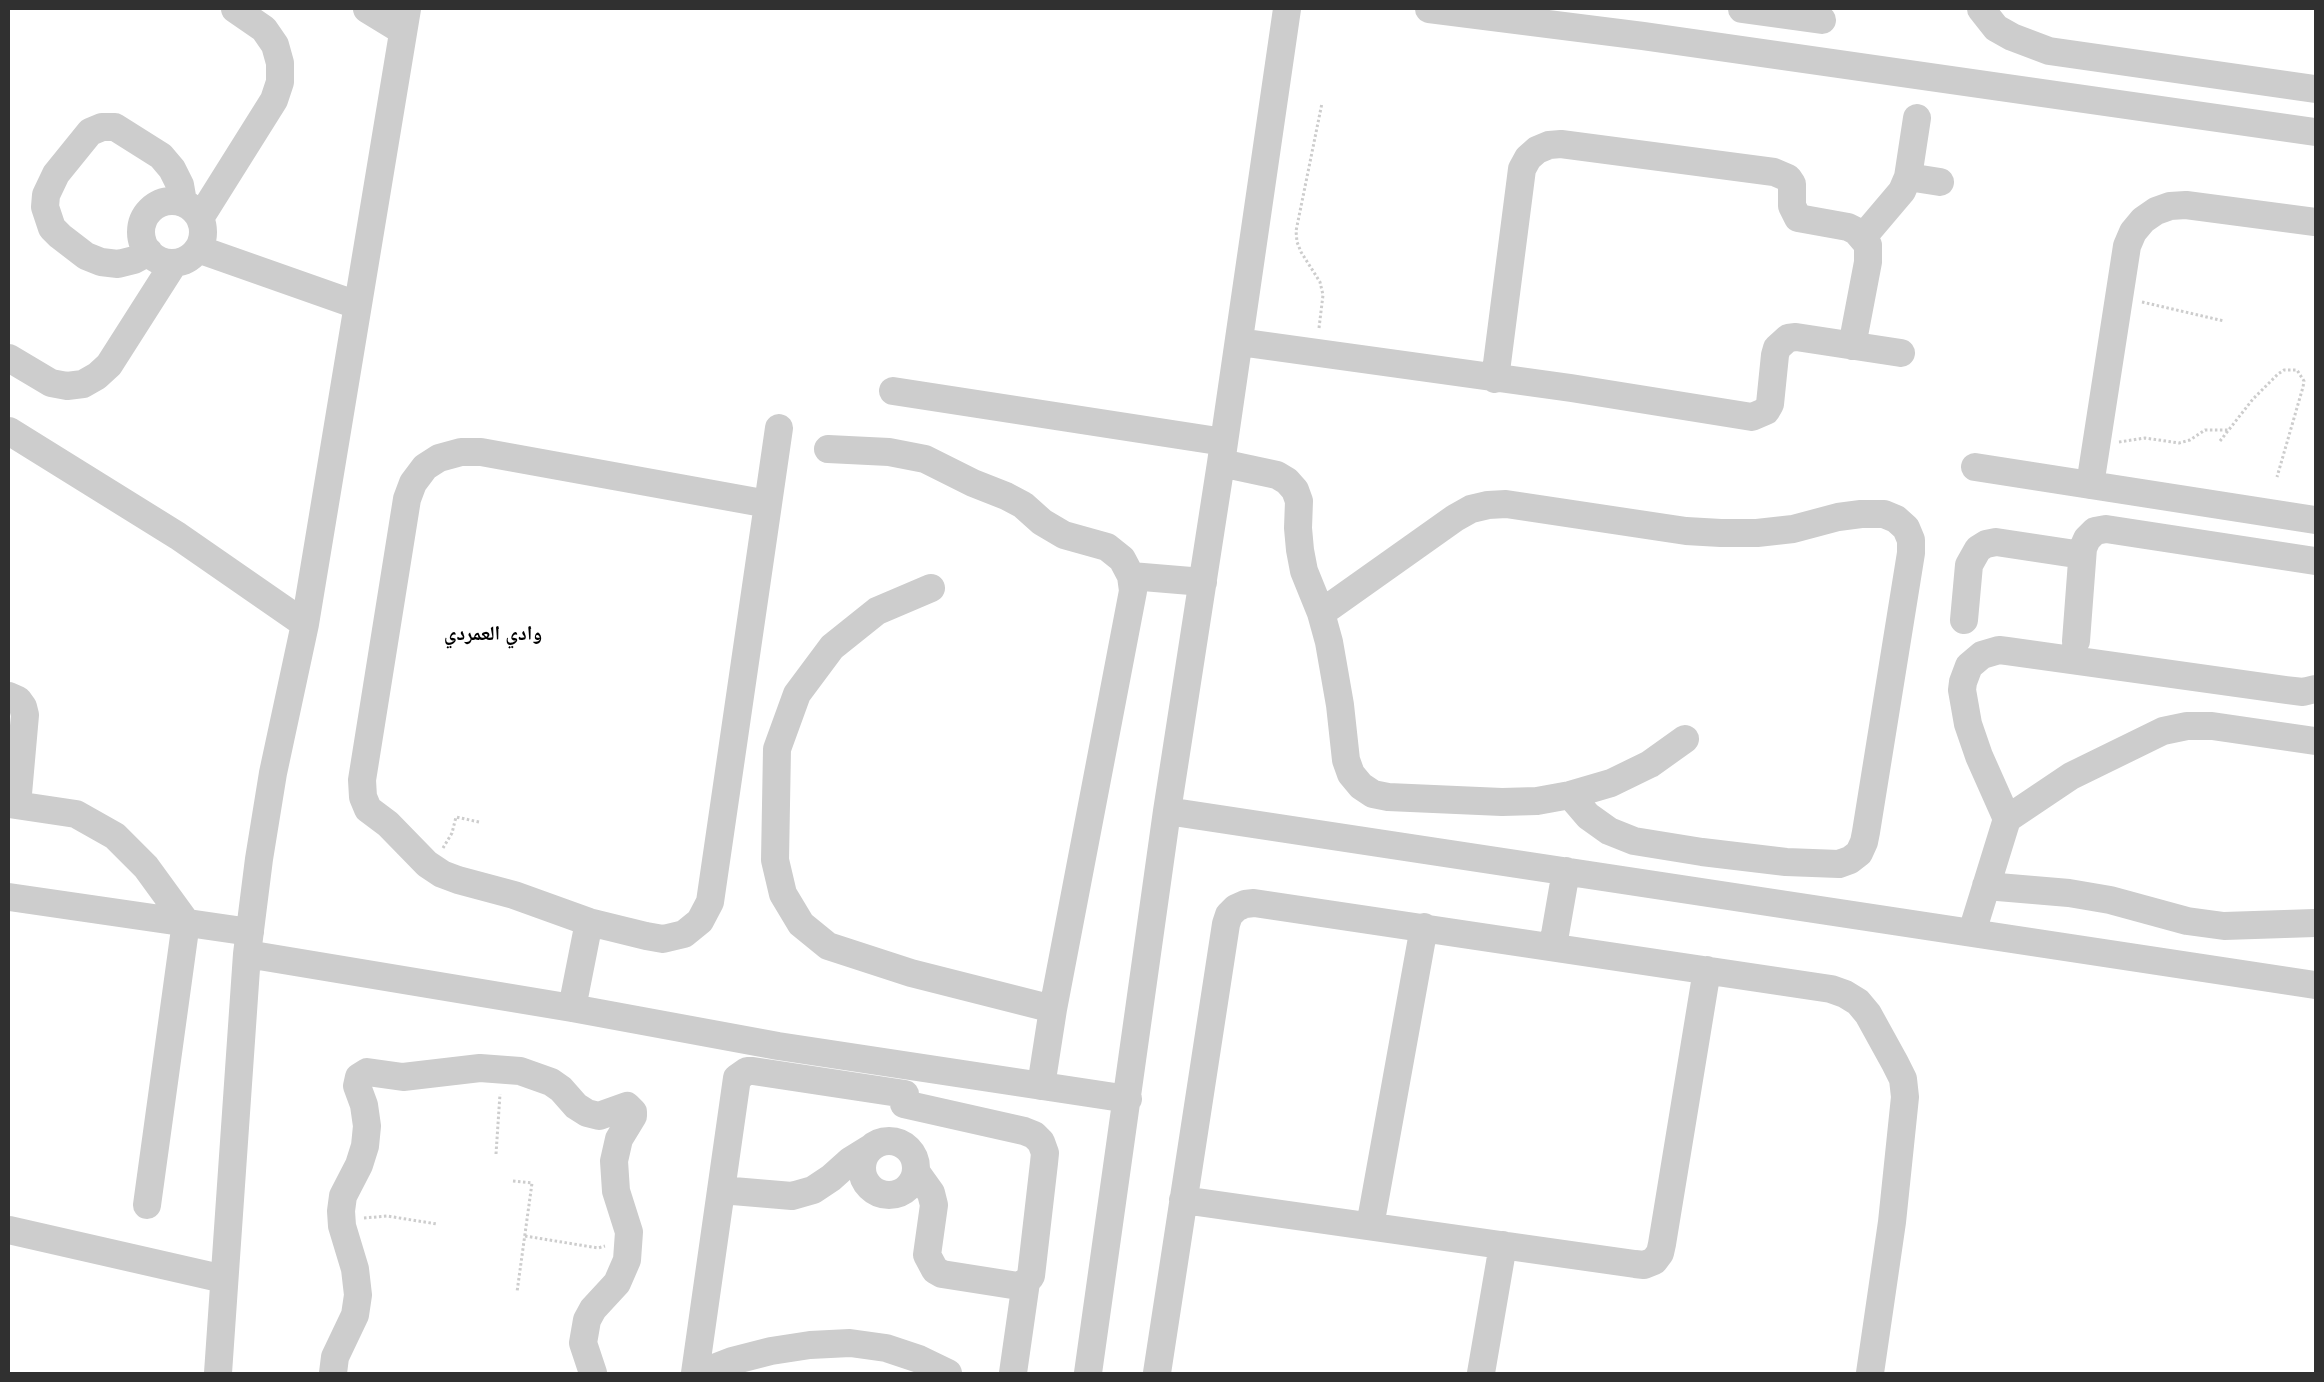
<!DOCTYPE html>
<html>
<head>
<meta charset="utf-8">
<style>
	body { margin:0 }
	#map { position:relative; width:2324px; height:1382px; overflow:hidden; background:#fff; font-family:"Golos Text",sans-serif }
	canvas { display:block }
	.frame { position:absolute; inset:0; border:10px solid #303030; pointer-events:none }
</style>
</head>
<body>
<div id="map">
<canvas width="2324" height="1382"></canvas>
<div class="frame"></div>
</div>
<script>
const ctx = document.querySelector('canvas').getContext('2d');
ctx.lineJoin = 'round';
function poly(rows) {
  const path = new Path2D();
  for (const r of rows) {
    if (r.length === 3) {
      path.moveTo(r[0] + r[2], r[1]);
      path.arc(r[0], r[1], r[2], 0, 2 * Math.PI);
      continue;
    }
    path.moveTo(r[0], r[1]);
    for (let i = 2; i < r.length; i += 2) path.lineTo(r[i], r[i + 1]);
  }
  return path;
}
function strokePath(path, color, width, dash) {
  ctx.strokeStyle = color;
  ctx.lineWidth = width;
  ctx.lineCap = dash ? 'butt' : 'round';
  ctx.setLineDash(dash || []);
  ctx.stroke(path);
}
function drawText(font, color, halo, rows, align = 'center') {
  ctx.font = font + ' "Golos Text","Noto Naskh Arabic",sans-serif';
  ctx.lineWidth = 5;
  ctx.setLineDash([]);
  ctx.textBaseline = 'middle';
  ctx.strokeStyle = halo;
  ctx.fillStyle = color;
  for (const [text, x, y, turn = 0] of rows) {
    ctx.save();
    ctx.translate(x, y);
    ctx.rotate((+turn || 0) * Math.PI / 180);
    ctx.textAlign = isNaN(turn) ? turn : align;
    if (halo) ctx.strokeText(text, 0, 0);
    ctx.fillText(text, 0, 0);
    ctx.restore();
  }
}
strokePath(poly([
	[2142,302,2224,321],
	[1319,328,1323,295,1320,282,1301,252,1297,242,1296,231,1322,103],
	[2220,441,2253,399,2278,374,2284,370,2297,370,2304,381,2303,387,2277,477],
	[2119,442,2145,438,2179,443,2190,440,2205,430,2228,430],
	[443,848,452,833,456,817,479,822],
	[496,1154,500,1094],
	[513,1181,532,1183,517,1292],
	[364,1218,387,1216,437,1224],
	[525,1236,598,1248,605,1246]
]), '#cdcdcd', 3, [2.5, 2.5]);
strokePath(poly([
	[367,9,403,31],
	[1429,9,1643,36,2315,132],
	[1742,9,1822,20],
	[1981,9,1996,28,2012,37,2049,51,2315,89],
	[1908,177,1940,182],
	[172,232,31],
	[200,218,274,100,280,82,280,63,275,45,264,29,235,9],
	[1863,237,1902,191,1908,177,1917,118],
	[198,249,357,305],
	[149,252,134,260,118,264,101,262,86,256,60,236,52,228,45,207,46,195,56,174,90,132,102,127,115,127,161,156,172,169,180,185,183,202],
	[1239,342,1571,388,1752,417,1766,411,1770,404,1775,355,1777,348,1788,338,1796,337,1901,353],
	[9,358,51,383,67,386,83,384,97,376,109,365,174,263],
	[1495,379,1522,169,1528,158,1537,150,1549,145,1561,144,1774,172,1788,178,1792,184,1792,206,1798,218,1848,227,1856,231,1868,245,1868,262,1852,346],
	[893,391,1224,442],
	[9,431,178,536,305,624],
	[828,449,889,452,925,459,973,483,1006,496,1023,505,1042,522,1064,535,1107,547,1122,559,1131,576,1133,591,1053,1009,1041,1086],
	[1221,463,1277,475,1287,481,1295,490,1299,501,1298,528,1300,550,1304,571,1321,613,1329,642,1340,705,1346,760,1351,774,1361,786,1373,794,1388,797,1502,802,1537,801,1570,795,1611,783,1650,764,1685,739],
	[1975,467,2315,520],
	[2090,485,2127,246,2133,232,2143,220,2156,211,2170,206,2186,205,2315,222],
	[768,504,481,452,461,452,439,458,425,467,413,483,407,499,362,780,363,797,368,809,388,824,427,864,442,874,458,880,514,895,589,922,646,936,663,939,684,934,700,921,710,902,768,504,779,428],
	[1131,576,1203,582],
	[931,588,877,611,832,647,797,694,777,749,775,860,783,894,801,924,828,946,911,973,1053,1009],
	[1321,613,1455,518,1471,509,1488,505,1506,504,1686,531,1721,533,1757,533,1793,529,1838,517,1861,514,1884,514,1896,519,1906,528,1911,540,1911,553,1866,832,1864,842,1859,853,1850,860,1839,864,1786,862,1702,852,1634,841,1609,831,1588,816,1570,795],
	[1964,620,1969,565,1978,549,1986,544,1996,542,2082,555],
	[2076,641,2083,548,2087,539,2095,531,2106,529,2315,561],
	[9,696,18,700,23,707,25,715,17,805],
	[9,804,76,814,115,836,146,867,186,922,147,1205],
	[1167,811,2315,985],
	[2007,819,1979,756,1968,724,1962,690,1963,682,1969,666,1982,655,1999,650,2007,651,2286,690,2303,692,2315,689],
	[1986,886,2069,893,2110,900,2187,921,2224,926,2315,923],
	[9,897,250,932],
	[1972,932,2007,819,2071,776,2163,731,2187,726,2212,726,2315,741],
	[1553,946,1566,871],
	[247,954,572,1008,778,1046,1128,1099],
	[572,1008,589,922],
	[904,1104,1024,1131,1034,1135,1041,1142,1045,1153,1044,1163,1031,1276,1026,1282,1019,1286,1012,1285,942,1274,935,1270,927,1255,934,1205,931,1193,916,1172],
	[889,1168,27],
	[721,1190,792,1196,813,1190,831,1178,850,1161,871,1148],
	[1183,1200,1635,1264,1644,1265,1654,1261,1660,1253,1662,1244,1707,970],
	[1370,1226,1424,927],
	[9,1230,224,1279],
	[218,1373,247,954,259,859,273,773,305,624,407,9],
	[333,1373,335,1357,355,1315,358,1295,355,1269,342,1226,341,1211,343,1196,359,1165,365,1146,367,1126,364,1105,357,1086,359,1077,367,1072,403,1077,480,1068,520,1071,551,1082,561,1089,576,1106,587,1113,599,1116,627,1106,633,1112,633,1116,619,1139,614,1161,616,1191,629,1232,627,1260,617,1283,593,1309,587,1320,583,1343,593,1373],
	[695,1373,737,1078,747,1071,753,1071,905,1094],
	[701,1373,732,1361,771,1351,810,1345,850,1343,886,1348,919,1359,948,1373],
	[1013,1373,1026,1282],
	[1088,1373,1167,811,1221,463,1287,9],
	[1157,1373,1226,924,1229,915,1236,908,1245,904,1254,903,1831,989,1845,994,1858,1002,1868,1014,1895,1063,1903,1079,1905,1097,1892,1222,1870,1373],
	[1481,1373,1503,1245]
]), '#cdcdcd', 28);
drawText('bold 20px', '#000', '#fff', [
	["وادي العمردي",493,634]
]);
</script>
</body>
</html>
